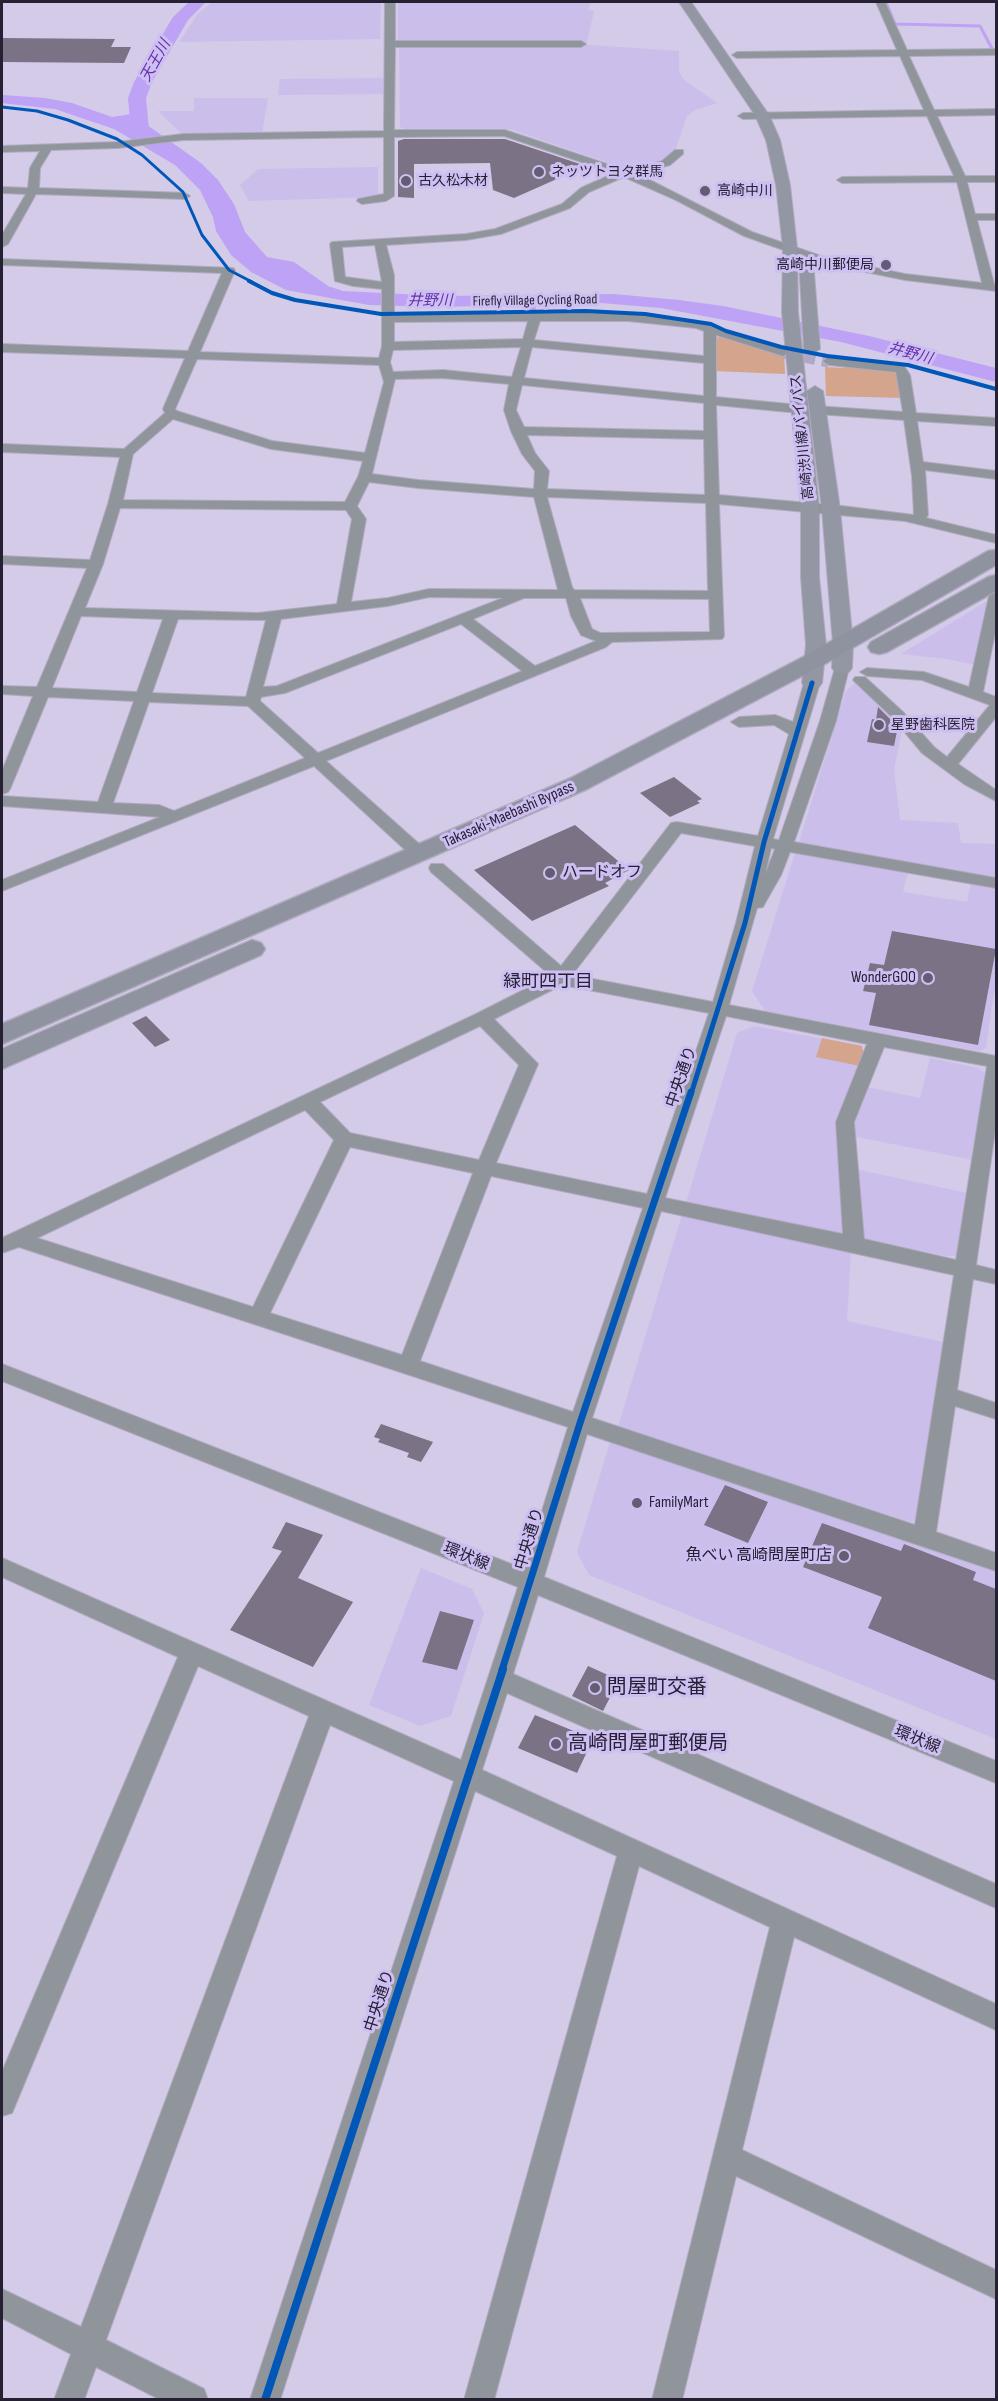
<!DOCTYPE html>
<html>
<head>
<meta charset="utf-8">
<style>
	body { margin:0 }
	#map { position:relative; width:998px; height:2401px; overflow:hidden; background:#d3cbe7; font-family:"Sofia Sans Condensed",sans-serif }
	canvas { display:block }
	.frame { position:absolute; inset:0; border:3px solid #262033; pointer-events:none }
</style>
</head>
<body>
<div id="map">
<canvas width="998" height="2401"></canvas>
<div class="frame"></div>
</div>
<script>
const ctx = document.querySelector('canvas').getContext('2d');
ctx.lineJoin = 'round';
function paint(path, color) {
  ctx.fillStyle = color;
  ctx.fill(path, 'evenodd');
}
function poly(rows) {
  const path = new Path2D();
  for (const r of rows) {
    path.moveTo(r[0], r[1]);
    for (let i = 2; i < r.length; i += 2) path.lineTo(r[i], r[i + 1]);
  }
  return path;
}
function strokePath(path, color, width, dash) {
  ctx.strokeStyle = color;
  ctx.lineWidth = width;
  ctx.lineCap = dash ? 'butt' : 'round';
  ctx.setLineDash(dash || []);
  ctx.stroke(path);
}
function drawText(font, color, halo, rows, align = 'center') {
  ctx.font = font + ' "Sofia Sans Condensed","Noto Sans JP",sans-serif';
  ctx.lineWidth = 6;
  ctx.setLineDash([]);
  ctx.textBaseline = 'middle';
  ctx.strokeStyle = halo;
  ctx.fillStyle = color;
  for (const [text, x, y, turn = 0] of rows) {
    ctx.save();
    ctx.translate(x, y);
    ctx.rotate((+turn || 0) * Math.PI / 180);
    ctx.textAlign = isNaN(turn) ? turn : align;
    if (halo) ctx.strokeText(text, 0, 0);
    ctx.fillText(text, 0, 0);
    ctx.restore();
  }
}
paint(poly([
	[212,2,381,2,380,39,179,42,198,14],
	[398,2,591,2,588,10,594,11,587,42,404,43,398,41],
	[591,45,679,51,679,72,684,80,717,103,695,110,687,116,675,151,666,161,633,171,510,129,406,129,400,127,399,48],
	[383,78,383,94,278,95,280,79],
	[194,98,268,98,262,134,181,133,158,111,194,111],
	[378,167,378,196,376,197,249,201,240,185,258,169],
	[987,601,977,665,946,659,901,654],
	[855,683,870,692,903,725,894,769,900,820,958,823,961,843,996,844,996,878,798,845,846,691],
	[795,853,908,872,903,892,967,902,971,883,996,888,996,979,986,1048,979,1051,765,1011,752,991],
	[754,1026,862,1046,840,1206,845,1235,686,1203,737,1033],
	[930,1058,978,1068,985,1074,973,1160,852,1136,854,1117,867,1087,920,1098],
	[855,1169,967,1193,960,1256,946,1256,861,1239],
	[682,1215,851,1250,847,1321,943,1342,917,1519,911,1522,618,1427],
	[610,1442,996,1570,996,1739,589,1575,577,1552],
	[421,1568,472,1589,484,1613,451,1716,420,1726,369,1705]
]), '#cbbeeb');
paint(poly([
	[720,337,784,355,785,374,714,371,715,338],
	[845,365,896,371,904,398,826,396,825,367,844,368],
	[822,1038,862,1046,864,1056,860,1066,816,1057]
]), '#d4a48c');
paint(poly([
	[2,95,45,98,72,103,112,117,132,114,135,109,134,100,137,98,141,101,143,117,147,125,201,163,218,180,234,204,245,232,267,257,294,262,328,286,343,291,441,296,614,294,679,300,723,306,869,336,996,368,996,382,841,342,661,308,601,303,535,304,536,310,530,310,527,305,435,307,369,305,286,290,251,272,231,255,216,231,213,217,200,190,175,165,114,129,55,109,2,103]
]), '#bea2f5');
strokePath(poly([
	[886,2,895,24,980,26,996,56]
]), '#bea2f5', 3);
paint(poly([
	[189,2,206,2,188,20,152,82,146,98,149,130,146,134,140,135,134,134,131,130,128,98,134,82,173,17,189,2]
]), '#bea2f5');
paint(poly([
	[2,38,115,39,111,47,131,47,124,63,2,62],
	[404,139,505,139,586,166,514,198,493,190,490,163,414,164,414,198,398,197,398,141],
	[878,707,895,724,894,730,897,731,894,746,867,742,872,719,876,720],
	[674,777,702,799,697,801,700,803,670,817,640,793],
	[575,825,629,870,605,883,609,886,532,921,474,870],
	[892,931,996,949,978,1045,869,1025,876,993,863,991,870,963,884,965],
	[146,1016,170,1040,155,1047,132,1023],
	[381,1424,433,1442,421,1462,407,1457,409,1453,378,1442,380,1439,374,1437],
	[725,1485,768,1502,748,1543,704,1525],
	[286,1522,323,1535,298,1578,353,1602,313,1667,230,1630,282,1551,272,1548],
	[822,1523,901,1551,904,1544,976,1572,973,1580,996,1589,996,1681,868,1628,882,1597,803,1567],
	[440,1611,474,1620,457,1670,422,1662],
	[588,1666,619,1680,603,1711,572,1696],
	[535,1715,593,1739,577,1773,518,1748]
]), '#7b7286');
strokePath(poly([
	[783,352,829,361]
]), '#b0a9c3', 13, [13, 7]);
const minor = poly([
	[385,2,395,2,395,41,581,41,586,44,581,47,395,47,394,130,505,130,628,171,662,161,675,150,683,150,683,154,670,165,638,174,752,232,824,257,905,274,982,283,957,182,842,183,837,180,842,177,954,176,927,116,743,119,738,116,743,113,924,110,900,56,737,58,732,55,737,52,897,50,876,2,885,2,907,50,996,49,996,55,909,56,934,110,996,109,996,115,937,116,965,176,996,176,996,182,967,182,975,214,996,214,996,220,977,220,996,291,905,280,817,262,744,236,676,200,624,177,589,192,570,208,501,234,466,240,386,245,394,275,394,314,628,313,697,321,787,349,789,352,783,356,716,335,716,397,799,405,805,409,799,413,716,405,719,495,842,506,914,515,912,476,904,420,816,414,810,410,816,406,903,412,896,372,829,365,823,361,829,357,904,366,910,375,916,413,996,418,996,426,917,421,923,462,996,471,996,479,925,470,928,515,926,518,996,535,996,543,905,521,719,504,724,636,722,639,612,642,606,647,326,761,426,850,428,854,426,858,414,858,314,766,2,891,2,880,160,817,2,806,2,796,98,802,134,701,48,697,10,789,8,792,2,794,2,771,33,696,2,694,2,686,37,687,87,568,2,564,2,556,90,560,108,504,120,457,2,452,2,444,124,449,165,413,163,409,185,358,2,352,2,344,188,351,222,273,2,265,2,259,233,268,235,270,200,352,379,358,382,346,382,289,353,286,335,281,330,244,332,242,466,234,495,229,562,204,581,188,614,173,504,136,394,137,394,196,386,201,362,204,357,201,358,199,384,194,384,137,183,140,118,148,51,150,40,168,39,188,185,193,190,196,185,199,36,194,8,244,2,247,2,235,26,194,2,193,2,187,28,188,30,168,40,151,2,152,2,146,118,142,183,134,384,131,385,2],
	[375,245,382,282,345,277,342,247,375,245],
	[528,321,523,339,394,342,394,322,528,321],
	[540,321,628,321,696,328,704,331,704,356,534,340,540,321],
	[521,347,512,377,443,370,393,372,390,362,393,350,521,347],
	[532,347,704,363,704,396,524,378,532,347],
	[197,359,379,365,384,382,365,453,272,441,177,411,175,409,197,359],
	[443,378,509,384,504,410,511,431,522,454,535,471,534,489,418,480,372,474,395,379,443,378],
	[522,385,704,403,704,431,524,427,516,410,522,385],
	[173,419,271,449,363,461,358,477,345,502,123,500,133,454,173,419],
	[527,435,704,439,705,495,547,489,549,471,535,453,527,435],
	[369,482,418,488,534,497,558,590,429,589,388,598,351,602,366,519,357,506,369,482],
	[547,497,706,503,708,591,574,590,572,587,547,497],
	[120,508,346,510,352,519,337,604,258,613,85,608,103,564,120,508],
	[429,597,503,598,277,686,263,687,281,619,388,606,429,597],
	[524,598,566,598,571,616,581,635,596,641,535,666,473,619,524,598],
	[580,598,709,599,710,632,600,633,592,629,580,598],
	[81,616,163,619,137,692,52,688,81,616],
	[178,619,266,620,246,697,152,693,178,619],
	[461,624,522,671,318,753,260,701,261,697,285,693,461,624],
	[149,702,248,706,305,758,174,811,159,805,113,803,149,702],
	[996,592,996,628,983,692,996,697,996,717,958,764,996,790,996,801,964,784,922,753,893,718,853,680,855,677,865,677,903,712,934,747,947,757,990,705,922,680,867,676,860,672,867,668,924,672,969,687,989,596,996,592],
	[842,664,849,668,836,721,794,842,996,878,996,888,790,852,781,875,765,903,763,907,757,908,729,1005,996,1056,996,1124,976,1265,996,1270,996,1284,973,1279,957,1390,996,1403,996,1419,955,1406,936,1532,996,1553,996,1571,587,1434,544,1577,996,1761,996,1783,538,1595,513,1674,996,1884,996,1908,507,1693,482,1770,996,2004,996,2030,794,1937,742,2150,996,2270,996,2299,736,2176,682,2400,652,2400,770,1927,639,1866,494,2400,464,2400,617,1856,475,1791,280,2400,250,2400,454,1781,330,1725,106,2340,204,2389,208,2400,161,2400,96,2367,84,2400,54,2400,71,2354,2,2318,2,2289,81,2327,309,1716,198,1666,12,2113,2,2116,2,2072,178,1657,2,1577,2,1558,461,1760,518,1587,2,1381,2,1364,524,1569,568,1427,19,1247,2,1253,2,1238,476,1014,551,976,431,872,429,868,431,864,443,864,561,966,671,823,677,822,758,836,789,734,774,725,739,727,731,722,739,717,775,715,793,722,804,683,812,678,820,683,773,839,779,840,820,721,835,668,842,664],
	[681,833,755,846,736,923,713,1002,572,975,681,833],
	[771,848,775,849,765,875,771,848],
	[562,985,709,1013,647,1194,496,1163,538,1064,494,1019,562,985],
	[726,1016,867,1044,836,1122,843,1234,665,1198,726,1016],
	[480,1026,519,1065,479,1160,350,1133,320,1102,480,1026],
	[884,1047,987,1066,956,1260,864,1239,854,1122,884,1047],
	[305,1110,334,1140,253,1307,37,1238,305,1110],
	[350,1147,473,1173,402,1355,270,1313,350,1147],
	[491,1176,643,1208,573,1412,420,1361,491,1176],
	[661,1211,954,1275,915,1525,592,1418,661,1211]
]);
const major = poly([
	[679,2,691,2,769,115,780,140,790,185,797,248,798,312,819,507,819,577,826,645,822,683,819,687,812,689,805,687,802,683,806,645,801,577,801,507,782,312,783,248,776,185,766,140,755,115,679,2],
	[806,256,813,260,820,349,812,354,804,349,799,260,806,256],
	[815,386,823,391,840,509,853,644,852,668,849,672,842,674,835,672,832,668,833,644,822,509,807,391,815,386]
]);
const highway = poly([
	[996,550,996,565,823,665,587,789,2,1044,2,1024,569,779,807,655,988,551,996,550],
	[996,575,996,591,887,652,879,654,871,652,868,647,871,642,988,577,996,575],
	[252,940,261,943,265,949,261,955,2,1069,2,1049,252,940]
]);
strokePath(minor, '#b1abc1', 2);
strokePath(major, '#b1abc1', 2);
strokePath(highway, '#b1abc1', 3);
paint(minor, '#90959b');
paint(major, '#9297a3');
paint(highway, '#8f929f');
strokePath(poly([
	[2,107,37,111,68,120,117,139,142,155,183,192,202,235,229,270,252,282]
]), '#0057b8', 3);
strokePath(poly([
	[249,281,272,293,295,300,381,314,586,311,645,314,711,324,726,331,781,347,827,356,908,365,996,389]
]), '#0057b8', 4);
strokePath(poly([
	[691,1094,745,923,764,842,812,683]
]), '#0057b8', 5);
strokePath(poly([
	[502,1670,580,1423,691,1092]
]), '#0057b8', 7);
strokePath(poly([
	[265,2400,503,1669]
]), '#0057b8', 8);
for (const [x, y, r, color] of [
	[539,172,6,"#635c72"],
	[406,181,6,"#635c72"],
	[705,191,6,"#635c72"],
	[886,265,6,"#635c72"],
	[879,725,6,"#635c72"],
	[550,873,6,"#635c72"],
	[928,978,6,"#635c72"],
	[637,1503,6,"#635c72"],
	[844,1556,6,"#635c72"],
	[595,1688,6,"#635c72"],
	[556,1744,6,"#635c72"]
]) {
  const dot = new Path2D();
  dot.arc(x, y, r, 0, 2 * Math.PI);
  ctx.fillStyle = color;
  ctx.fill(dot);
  strokePath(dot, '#cebff3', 2);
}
drawText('14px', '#262033', '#cebff3', [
	["ネッツトヨタ群馬",551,172],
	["古久松木材",418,181],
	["高崎中川",717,191],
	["高崎中川郵便局",874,265,"right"],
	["星野歯科医院",891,725]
], 'left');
drawText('14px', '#262033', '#cebff3', [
	["Firefly Village Cycling Road",535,301,-1],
	["高崎渋川線バイパス",803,437,-96]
]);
drawText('italic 15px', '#642faa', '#cebff3', [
	["天王川",156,61,-61],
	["井野川",430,301],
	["井野川",910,354,15]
]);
drawText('16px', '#262033', '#cebff3', [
	["Takasaki-Maebashi Bypass",509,815,-24],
	["中央通り",682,1077,-71],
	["中央通り",530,1539,-73],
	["環状線",466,1557,22],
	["環状線",917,1740,22],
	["中央通り",380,2001,-72]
]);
drawText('16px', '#262033', '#cebff3', [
	["ハードオフ",562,873],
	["WonderGOO",916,978,"right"],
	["FamilyMart",649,1503],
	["魚べい 高崎問屋町店",832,1556,"right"]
], 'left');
drawText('18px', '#262033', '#cebff3', [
	["緑町四丁目",548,982]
]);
drawText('20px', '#262033', '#cebff3', [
	["問屋町交番",607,1688],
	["高崎問屋町郵便局",568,1744]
], 'left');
</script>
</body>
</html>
